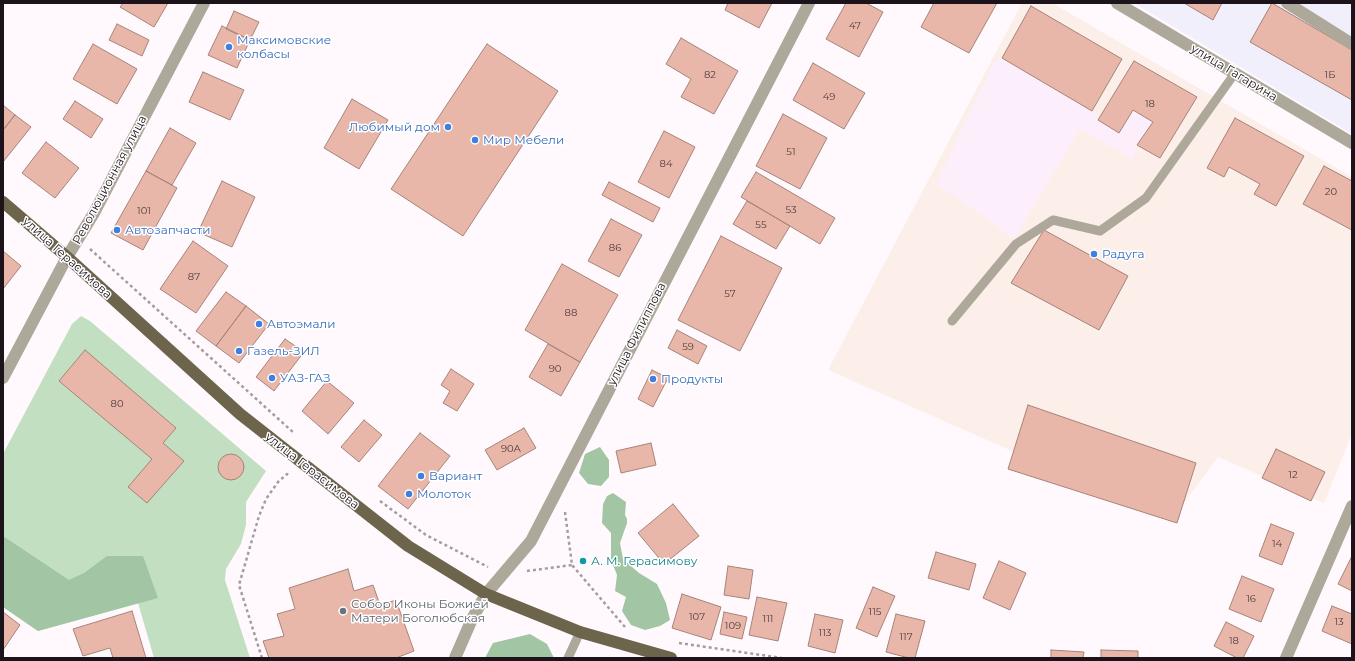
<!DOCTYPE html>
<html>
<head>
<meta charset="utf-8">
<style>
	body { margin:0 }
	#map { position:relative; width:1355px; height:661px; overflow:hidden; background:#fff9fe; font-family:Montserrat,sans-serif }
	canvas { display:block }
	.frame { position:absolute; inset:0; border:4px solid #1c131b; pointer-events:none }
</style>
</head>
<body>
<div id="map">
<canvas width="1355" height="661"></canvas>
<div class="frame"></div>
</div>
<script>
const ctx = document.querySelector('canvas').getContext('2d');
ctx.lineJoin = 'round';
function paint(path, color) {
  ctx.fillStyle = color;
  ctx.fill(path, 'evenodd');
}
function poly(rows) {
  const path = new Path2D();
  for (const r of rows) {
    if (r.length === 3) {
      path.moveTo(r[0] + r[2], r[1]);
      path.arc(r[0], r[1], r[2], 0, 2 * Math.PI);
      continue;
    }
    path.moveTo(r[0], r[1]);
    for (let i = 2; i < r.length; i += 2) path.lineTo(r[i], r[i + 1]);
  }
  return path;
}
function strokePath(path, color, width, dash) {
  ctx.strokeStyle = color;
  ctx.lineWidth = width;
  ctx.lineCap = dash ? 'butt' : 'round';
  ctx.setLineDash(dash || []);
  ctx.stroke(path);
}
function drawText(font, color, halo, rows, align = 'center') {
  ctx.font = font + ' Montserrat,sans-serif';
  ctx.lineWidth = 3;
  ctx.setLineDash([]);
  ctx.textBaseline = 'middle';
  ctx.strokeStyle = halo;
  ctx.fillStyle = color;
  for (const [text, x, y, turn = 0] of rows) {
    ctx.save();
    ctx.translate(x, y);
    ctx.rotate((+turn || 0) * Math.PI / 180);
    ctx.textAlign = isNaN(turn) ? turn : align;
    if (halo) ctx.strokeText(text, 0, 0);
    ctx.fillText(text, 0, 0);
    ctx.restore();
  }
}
paint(poly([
	[1134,3,1352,3,1352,134]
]), '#f2effc');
paint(poly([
	[1022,3,1052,3,1352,177,1352,434,1324,503,1218,457,1171,521,828,370]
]), '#fceee8');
paint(poly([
	[1002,58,1092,111,1098,119,1134,61,1197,97,1160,158,1137,145,1133,160,1080,129,1014,239,975,211,936,184,994,62]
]), '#fceefb');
paint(poly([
	[81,316,90,321,266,471,246,502,246,525,241,544,226,569,225,580,250,658,154,658,138,603,38,631,3,607,3,454,72,324]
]), '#c2dfc2');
paint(poly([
	[600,447,609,460,609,477,601,486,588,484,579,473,585,454],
	[613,493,626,502,625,515,627,519,627,523,620,543,623,559,639,573,657,584,666,603,670,620,660,626,645,630,631,625,622,611,626,597,615,591,617,575,611,560,611,533,602,523,603,504,607,496],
	[3,536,69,580,84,573,107,556,143,556,158,598,38,631,3,607],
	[530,634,547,644,554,658,485,658,493,643]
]), '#a2c5a3');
const building = poly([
	[123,3,168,3,154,27,120,7,123,3],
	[728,3,772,3,759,28,725,10,728,3],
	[846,3,866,3,883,12,859,57,826,39,846,3],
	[934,3,997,3,969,53,921,27,934,3],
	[1184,3,1222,3,1213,20,1184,3],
	[1272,3,1352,50,1352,100,1250,42,1272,3],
	[1031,6,1122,59,1092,111,1002,58,1031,6],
	[234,11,259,22,250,40,226,29,234,11],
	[117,24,149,40,142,56,109,40,117,24],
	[222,26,250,40,237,68,208,55,222,26],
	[681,38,738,71,714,114,681,97,691,79,666,64,681,38],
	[93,44,137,69,117,104,73,79,93,44],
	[487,44,558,91,463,236,391,189,487,44],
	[1134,61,1197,97,1160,158,1137,145,1153,122,1133,110,1119,133,1098,120,1134,61],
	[813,63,865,93,844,129,793,100,813,63],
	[203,72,244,90,230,120,189,102,203,72],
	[352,99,388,120,359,169,324,148,352,99],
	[75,101,103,119,91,138,63,119,75,101],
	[3,105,15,115,3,130,3,105],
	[783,114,827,138,800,189,756,166,783,114],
	[15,115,31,127,3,162,3,130,15,115],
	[1235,118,1304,156,1276,206,1254,194,1260,184,1229,167,1224,177,1207,168,1235,118],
	[170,128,196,143,172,185,146,171,170,128],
	[664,131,695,147,669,198,638,182,664,131],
	[46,142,79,168,55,198,22,173,46,142],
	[1324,166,1352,181,1352,230,1303,204,1324,166],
	[146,171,177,188,143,250,111,233,146,171],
	[756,172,835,218,820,244,741,197,756,172],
	[222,181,255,197,232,247,198,232,222,181],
	[609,182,660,208,653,222,602,195,609,182],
	[747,201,790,226,776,249,733,224,747,201],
	[611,219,642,235,619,277,588,261,611,219],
	[1044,230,1128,276,1099,330,1011,283,1044,230],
	[721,236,782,268,740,351,678,320,721,236],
	[193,241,228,266,196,313,160,289,193,241],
	[3,251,21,266,3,289,3,251],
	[562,264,618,295,580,362,525,330,562,264],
	[226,292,246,306,216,346,196,331,226,292],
	[246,306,269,324,239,363,216,346,246,306],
	[677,330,707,346,698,364,668,348,677,330],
	[285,339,304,352,274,391,256,377,285,339],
	[548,344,580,362,561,396,529,377,548,344],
	[85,350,176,428,163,443,184,461,147,503,128,487,152,459,59,381,85,350],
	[451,369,474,384,457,411,443,403,450,391,441,385,451,369],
	[652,370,668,378,653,407,638,399,652,370],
	[327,381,354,403,328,434,302,411,327,381],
	[1028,405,1196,463,1177,523,1008,469,1028,405],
	[364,420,382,435,359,462,341,447,364,420],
	[524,428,536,448,497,470,485,450,524,428],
	[420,433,450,456,408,509,378,486,420,433],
	[651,443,656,465,621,473,616,451,651,443],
	[1276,449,1325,472,1311,501,1262,478,1276,449],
	[231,467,13],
	[673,504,699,536,664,564,638,533,673,504],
	[1271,524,1294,533,1282,565,1259,556,1271,524],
	[936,552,976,564,969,590,928,578,936,552],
	[1351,558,1352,559,1352,591,1338,584,1351,558],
	[999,561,1026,573,1010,610,983,598,999,561],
	[728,566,753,570,749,599,724,595,728,566],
	[348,569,354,591,373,585,380,605,396,600,414,651,396,658,269,658,263,641,284,636,277,614,295,609,289,588,348,569],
	[1242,576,1274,589,1261,622,1229,609,1242,576],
	[873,587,895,596,877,637,856,628,873,587],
	[682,594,721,607,711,640,672,628,682,594],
	[757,597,787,603,778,641,749,635,757,597],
	[1332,606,1352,614,1352,644,1322,631,1332,606],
	[132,611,146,658,113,658,110,648,83,656,73,629,132,611],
	[3,612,20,625,3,650,3,612],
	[724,612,747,617,742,639,720,634,724,612],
	[815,614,843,620,835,653,808,646,815,614],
	[896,614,925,621,915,658,909,658,886,652,896,614],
	[1226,622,1254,636,1243,658,1237,658,1214,646,1226,622],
	[1051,650,1084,652,1083,658,1051,658,1051,650],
	[1101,650,1138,651,1138,658,1101,658,1101,650]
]);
paint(building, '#e9b7a9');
strokePath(building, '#a68379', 1);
strokePath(poly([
	[90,249,294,433],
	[380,501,426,535,488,567],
	[565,512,572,565,625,627],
	[527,571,572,565],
	[679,643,782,658],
	[262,658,239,585,259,516,266,499,278,482,287,474,289,475]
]), '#a39ca2', 2.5, [3, 3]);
strokePath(poly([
	[952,321,1016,244,1053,220,1100,231,1146,198,1235,73],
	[568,658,580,632]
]), '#ada89a', 9);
strokePath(poly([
	[1117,3,1352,143],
	[1287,3,1352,44],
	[3,378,67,257,94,213,204,3],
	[455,658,472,619,486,594,531,541,809,3],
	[1286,658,1352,506]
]), '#ada89a', 12);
strokePath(poly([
	[3,202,67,257,240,414,408,546,486,594,580,632,671,658]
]), '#6d644c', 12);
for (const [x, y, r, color] of [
	[229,47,4,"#3f7fe0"],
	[448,127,4,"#3f7fe0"],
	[475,140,4,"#3f7fe0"],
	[117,230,4,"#3f7fe0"],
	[1094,254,4,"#3f7fe0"],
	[259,324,4,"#3f7fe0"],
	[239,351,4,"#3f7fe0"],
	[272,378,4,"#3f7fe0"],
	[653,379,4,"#3f7fe0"],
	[421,476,4,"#3f7fe0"],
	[409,494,4,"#3f7fe0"],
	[583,561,4,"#0f9aa8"],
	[343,611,4,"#6b7280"]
]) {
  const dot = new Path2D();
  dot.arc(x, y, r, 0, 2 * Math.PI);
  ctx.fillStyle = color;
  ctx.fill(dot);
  strokePath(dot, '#fff', 1.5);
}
drawText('10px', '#4f3c3e', null, [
	["47",855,26],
	["82",710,75],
	["1Б",1330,75],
	["49",829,97],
	["18",1150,104],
	["51",791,152],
	["84",666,164],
	["20",1331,192],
	["53",791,210],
	["101",144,211],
	["55",761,225],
	["86",615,248],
	["87",194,277],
	["57",730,294],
	["88",571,313],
	["59",688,347],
	["90",555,369],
	["80",117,404],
	["90А",511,449],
	["12",1293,475],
	["14",1277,544],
	["16",1251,599],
	["115",875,612],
	["107",697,617],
	["111",768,619],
	["13",1339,622],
	["109",733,626],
	["113",825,633],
	["117",906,637],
	["18",1234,641]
]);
drawText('12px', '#366cbe', '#fff', [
	["Максимовские",237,40],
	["колбасы",237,54],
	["Любимый дом",440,127,"right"],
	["Мир Мебели",483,140],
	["Автозапчасти",125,230],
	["Радуга",1102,254],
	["Автоэмали",267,324],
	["Газель-ЗИЛ",247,351],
	["УАЗ-ГАЗ",280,378],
	["Продукты",661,379],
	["Вариант",429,476],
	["Молоток",417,494]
], 'left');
drawText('12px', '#1c131b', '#fff', [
	["улица Гагарина",1234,73,31],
	["Революционная улица",110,180,-62],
	["улица Герасимова",67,258,42],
	["улица Филиппова",637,334,-63],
	["улица Герасимова",312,471,38]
]);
drawText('12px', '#0d838f', '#fff', [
	["А. М. Герасимову",591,561]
], 'left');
drawText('12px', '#5b616d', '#fff', [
	["Собор Иконы Божией",351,604],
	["Матери Боголюбская",351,618]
], 'left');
</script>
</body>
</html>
